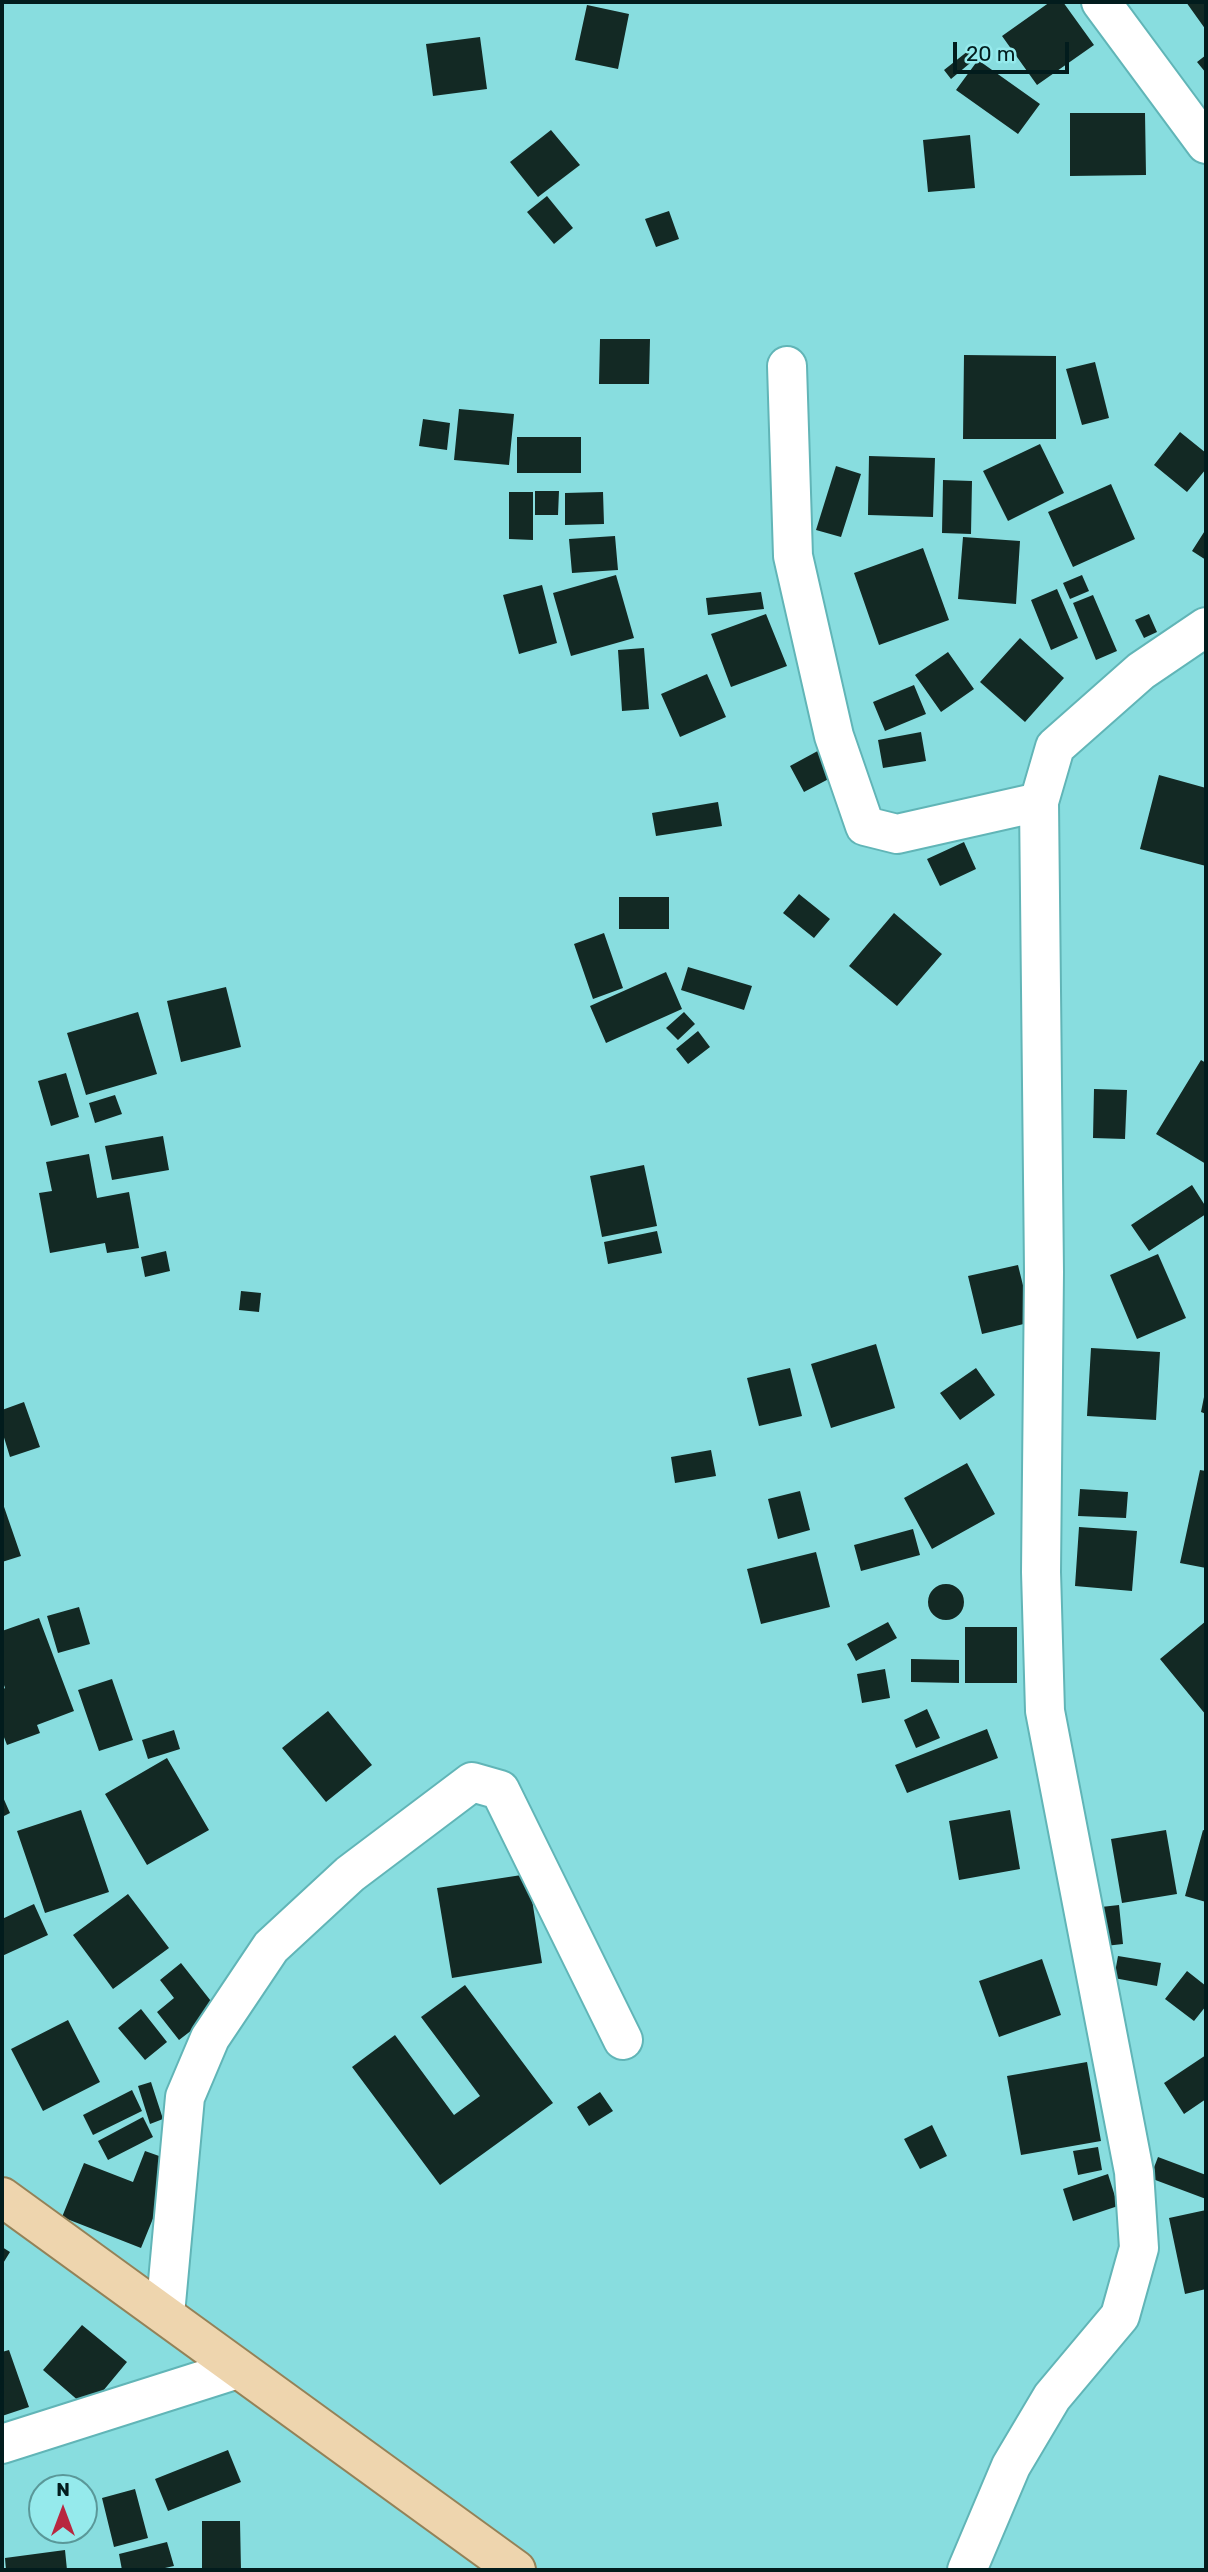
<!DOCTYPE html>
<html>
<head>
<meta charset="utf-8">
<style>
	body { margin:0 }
	#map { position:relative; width:1208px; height:2572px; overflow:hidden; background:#88dddf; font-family:Rubik,sans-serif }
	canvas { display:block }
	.frame { position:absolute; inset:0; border:4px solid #021c1d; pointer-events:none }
	.north { position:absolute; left:28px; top:2474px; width:70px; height:70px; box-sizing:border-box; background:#95eaec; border:2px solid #5a9899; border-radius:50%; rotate:0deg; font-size:19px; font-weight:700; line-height:28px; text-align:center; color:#021c1d }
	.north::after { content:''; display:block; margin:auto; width:24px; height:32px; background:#b82740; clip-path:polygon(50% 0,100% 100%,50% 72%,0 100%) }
	.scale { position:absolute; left:953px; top:42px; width:116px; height:32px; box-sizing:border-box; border:4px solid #021c1d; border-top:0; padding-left:9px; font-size:21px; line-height:24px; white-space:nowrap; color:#021c1d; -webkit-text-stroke:5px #95eaec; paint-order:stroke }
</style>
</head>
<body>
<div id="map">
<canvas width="1208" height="2572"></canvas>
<div class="frame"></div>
<div class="north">N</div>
<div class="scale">20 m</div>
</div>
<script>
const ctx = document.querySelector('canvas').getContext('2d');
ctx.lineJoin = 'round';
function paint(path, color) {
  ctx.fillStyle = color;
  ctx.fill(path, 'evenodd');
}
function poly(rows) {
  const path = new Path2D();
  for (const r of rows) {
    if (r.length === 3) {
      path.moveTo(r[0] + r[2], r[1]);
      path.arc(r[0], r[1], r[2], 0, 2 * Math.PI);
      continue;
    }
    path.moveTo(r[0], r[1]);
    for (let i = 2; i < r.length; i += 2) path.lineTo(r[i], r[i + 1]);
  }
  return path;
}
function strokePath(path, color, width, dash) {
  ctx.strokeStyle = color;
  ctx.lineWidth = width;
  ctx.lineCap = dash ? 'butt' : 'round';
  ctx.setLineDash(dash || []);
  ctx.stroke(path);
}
paint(poly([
	[1050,2,1063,2,1094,45,1037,85,1002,36],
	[1186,2,1206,2,1206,30],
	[587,5,629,14,618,69,575,60],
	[480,37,487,89,433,96,426,44],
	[968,51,975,59,951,79,944,70],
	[1206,55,1206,73,1197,62],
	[978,60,1040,104,1018,134,956,90],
	[1070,113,1145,113,1146,175,1070,176],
	[551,130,580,165,538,197,510,162],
	[970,135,975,188,928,192,923,140],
	[547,196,573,228,554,244,527,212],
	[669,211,679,239,656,247,645,219],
	[600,339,650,339,649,384,599,384],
	[964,355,1056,356,1056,439,963,439],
	[1095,362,1109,418,1082,425,1066,369],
	[459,409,514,414,509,465,454,460],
	[423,419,450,423,447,450,419,446],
	[1180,432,1206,453,1206,469,1187,492,1154,465],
	[517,437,581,437,581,473,517,473],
	[1040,444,1064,493,1008,521,983,471],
	[869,456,935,458,933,517,868,515],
	[836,466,861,474,841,537,816,530],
	[943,480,972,481,971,534,942,533],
	[1111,484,1135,539,1073,567,1048,512],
	[535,491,559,491,558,515,535,515],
	[509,492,533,492,533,540,509,539],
	[603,492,604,524,565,525,565,493],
	[1206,529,1206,560,1192,551],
	[615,536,618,570,572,573,569,539],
	[963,537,1020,541,1016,604,958,599],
	[923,548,949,620,879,645,854,573],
	[616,575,634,638,571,656,553,593],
	[1082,575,1089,591,1070,599,1063,583],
	[542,585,557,643,519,654,503,595],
	[1057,589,1078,638,1051,650,1031,600],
	[761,592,764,609,708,615,706,598],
	[1093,595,1117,651,1096,660,1073,603],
	[766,614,787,666,731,687,711,634],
	[1149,614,1157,632,1144,638,1135,620],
	[1020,638,1064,678,1025,722,980,682],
	[644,648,649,709,622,711,618,650],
	[948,652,974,689,941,712,915,675],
	[707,674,726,717,680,737,661,694],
	[914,685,926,714,885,731,873,702],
	[921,732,926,761,883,768,878,740],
	[825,747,840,773,804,792,790,766],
	[1159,775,1206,788,1206,866,1140,849],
	[718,802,722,826,656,836,652,813],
	[964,842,976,869,940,886,927,859],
	[799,894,830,919,814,938,783,913],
	[619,897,669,897,669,929,619,929],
	[894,913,942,954,897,1006,849,966],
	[604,933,623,988,593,999,574,944],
	[688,967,752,986,744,1010,681,990],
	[666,972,682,1009,606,1043,590,1006],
	[226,987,241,1047,181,1062,167,1001],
	[138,1012,157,1074,86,1095,67,1033],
	[684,1012,695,1024,678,1040,666,1028],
	[698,1031,710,1047,688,1064,676,1049],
	[1201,1060,1206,1063,1206,1164,1156,1134],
	[66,1073,79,1117,51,1126,38,1081],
	[1094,1089,1127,1090,1125,1139,1093,1138],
	[115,1095,122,1114,95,1123,89,1103],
	[163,1136,169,1170,112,1180,105,1146],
	[89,1154,97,1198,129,1192,139,1248,107,1253,105,1243,50,1253,39,1193,52,1191,46,1162],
	[644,1165,657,1226,602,1237,590,1176],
	[1192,1185,1206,1207,1206,1214,1149,1251,1131,1225],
	[657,1231,662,1253,608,1264,604,1242],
	[166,1251,170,1271,145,1277,141,1257],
	[1158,1254,1186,1318,1137,1339,1110,1275],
	[1018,1265,1032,1322,982,1334,968,1276],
	[241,1291,261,1293,259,1312,239,1310],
	[876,1344,895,1408,831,1428,811,1364],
	[1091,1348,1160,1352,1156,1420,1087,1416],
	[790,1368,802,1416,759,1426,747,1378],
	[976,1368,995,1395,960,1420,940,1393],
	[1205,1392,1206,1392,1206,1414,1201,1412],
	[24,1402,40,1447,10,1457,2,1431,2,1410],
	[711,1450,716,1476,675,1483,671,1457],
	[967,1463,995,1514,932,1549,904,1498],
	[1200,1470,1206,1471,1206,1568,1180,1563],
	[1080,1489,1128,1492,1126,1518,1078,1516],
	[800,1491,810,1530,778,1539,768,1499],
	[2,1501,21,1556,2,1562],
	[1079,1527,1137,1531,1132,1591,1075,1586],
	[913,1529,920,1555,861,1571,854,1545],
	[816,1552,830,1607,761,1624,747,1569],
	[946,1602,18],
	[79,1607,90,1644,58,1653,47,1616],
	[39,1618,74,1711,37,1725,40,1733,7,1745,2,1732,2,1690,5,1688,2,1679,2,1631],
	[1206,1621,1206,1715,1160,1659],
	[888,1622,897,1638,856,1661,847,1644],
	[965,1627,1017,1627,1017,1683,965,1683],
	[911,1659,959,1660,959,1683,911,1682],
	[885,1669,890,1698,862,1703,857,1674],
	[112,1679,133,1740,99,1751,78,1690],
	[927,1709,940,1738,916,1748,904,1720],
	[328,1711,372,1765,326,1802,282,1748],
	[987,1729,998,1758,907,1793,895,1765],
	[174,1730,180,1749,148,1759,142,1740],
	[167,1758,209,1830,147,1865,105,1794],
	[2,1795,10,1813,2,1817],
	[81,1810,109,1892,45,1913,17,1831],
	[1010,1810,1020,1869,959,1880,949,1821],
	[1166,1830,1177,1894,1122,1903,1111,1839],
	[1203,1830,1206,1831,1206,1902,1185,1896],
	[528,1874,542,1963,452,1978,437,1888],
	[128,1894,169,1948,113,1989,73,1935],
	[34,1904,48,1935,2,1956,2,1919],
	[1119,1905,1123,1944,1105,1946,1101,1907],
	[1118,1956,1161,1963,1157,1986,1114,1978],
	[1042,1959,1061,2015,999,2037,979,1981],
	[181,1963,218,2010,179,2040,157,2012,174,1998,160,1980],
	[1187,1971,1206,1986,1206,2006,1194,2021,1165,1999],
	[465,1985,553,2103,440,2185,352,2067,395,2035,454,2115,480,2096,421,2017],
	[141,2009,167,2042,145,2060,118,2028],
	[68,2020,100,2082,43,2111,11,2049],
	[1206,2055,1206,2099,1184,2114,1164,2083],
	[1087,2062,1101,2141,1021,2155,1007,2076],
	[151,2082,163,2119,150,2124,138,2086],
	[132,2090,142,2111,93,2135,83,2115],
	[600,2092,613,2111,589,2126,577,2107],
	[143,2117,153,2137,108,2160,98,2141],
	[932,2125,947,2156,920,2169,904,2139],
	[1098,2147,1102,2170,1078,2175,1073,2151],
	[145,2151,176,2162,141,2248,62,2217,84,2163,133,2182],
	[1158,2157,1206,2175,1206,2199,1150,2178],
	[1108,2174,1118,2206,1073,2221,1063,2189],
	[1206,2210,1206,2289,1185,2294,1169,2218],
	[2,2247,10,2252,2,2265],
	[82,2325,127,2362,88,2409,43,2370],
	[9,2350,29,2407,2,2416,2,2352],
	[228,2450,241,2482,168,2511,155,2479],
	[135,2489,148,2538,114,2547,102,2498],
	[202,2521,240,2521,241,2570,202,2570],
	[58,2530,77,2530,79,2535,61,2541],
	[167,2542,174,2566,156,2570,122,2570,119,2554],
	[65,2550,67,2570,6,2570,5,2558]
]), '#132924');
const minor = poly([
	[1101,2,1206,144],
	[787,366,793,556,834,736,865,826,897,834,1039,802],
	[165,2314,185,2097,210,2038,271,1947,350,1874,472,1782,500,1790,623,2040],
	[2,2444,238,2369],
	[967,2570,1011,2466,1052,2397,1120,2316,1139,2248,1134,2172,1045,1711,1041,1572,1044,1272,1039,802,1055,747,1141,671,1206,627]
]);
const major = poly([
	[2,2197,516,2570]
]);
strokePath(minor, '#61b5b7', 42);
strokePath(major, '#948258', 42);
strokePath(minor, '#fff', 38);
strokePath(major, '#eed5ae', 38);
</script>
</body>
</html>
